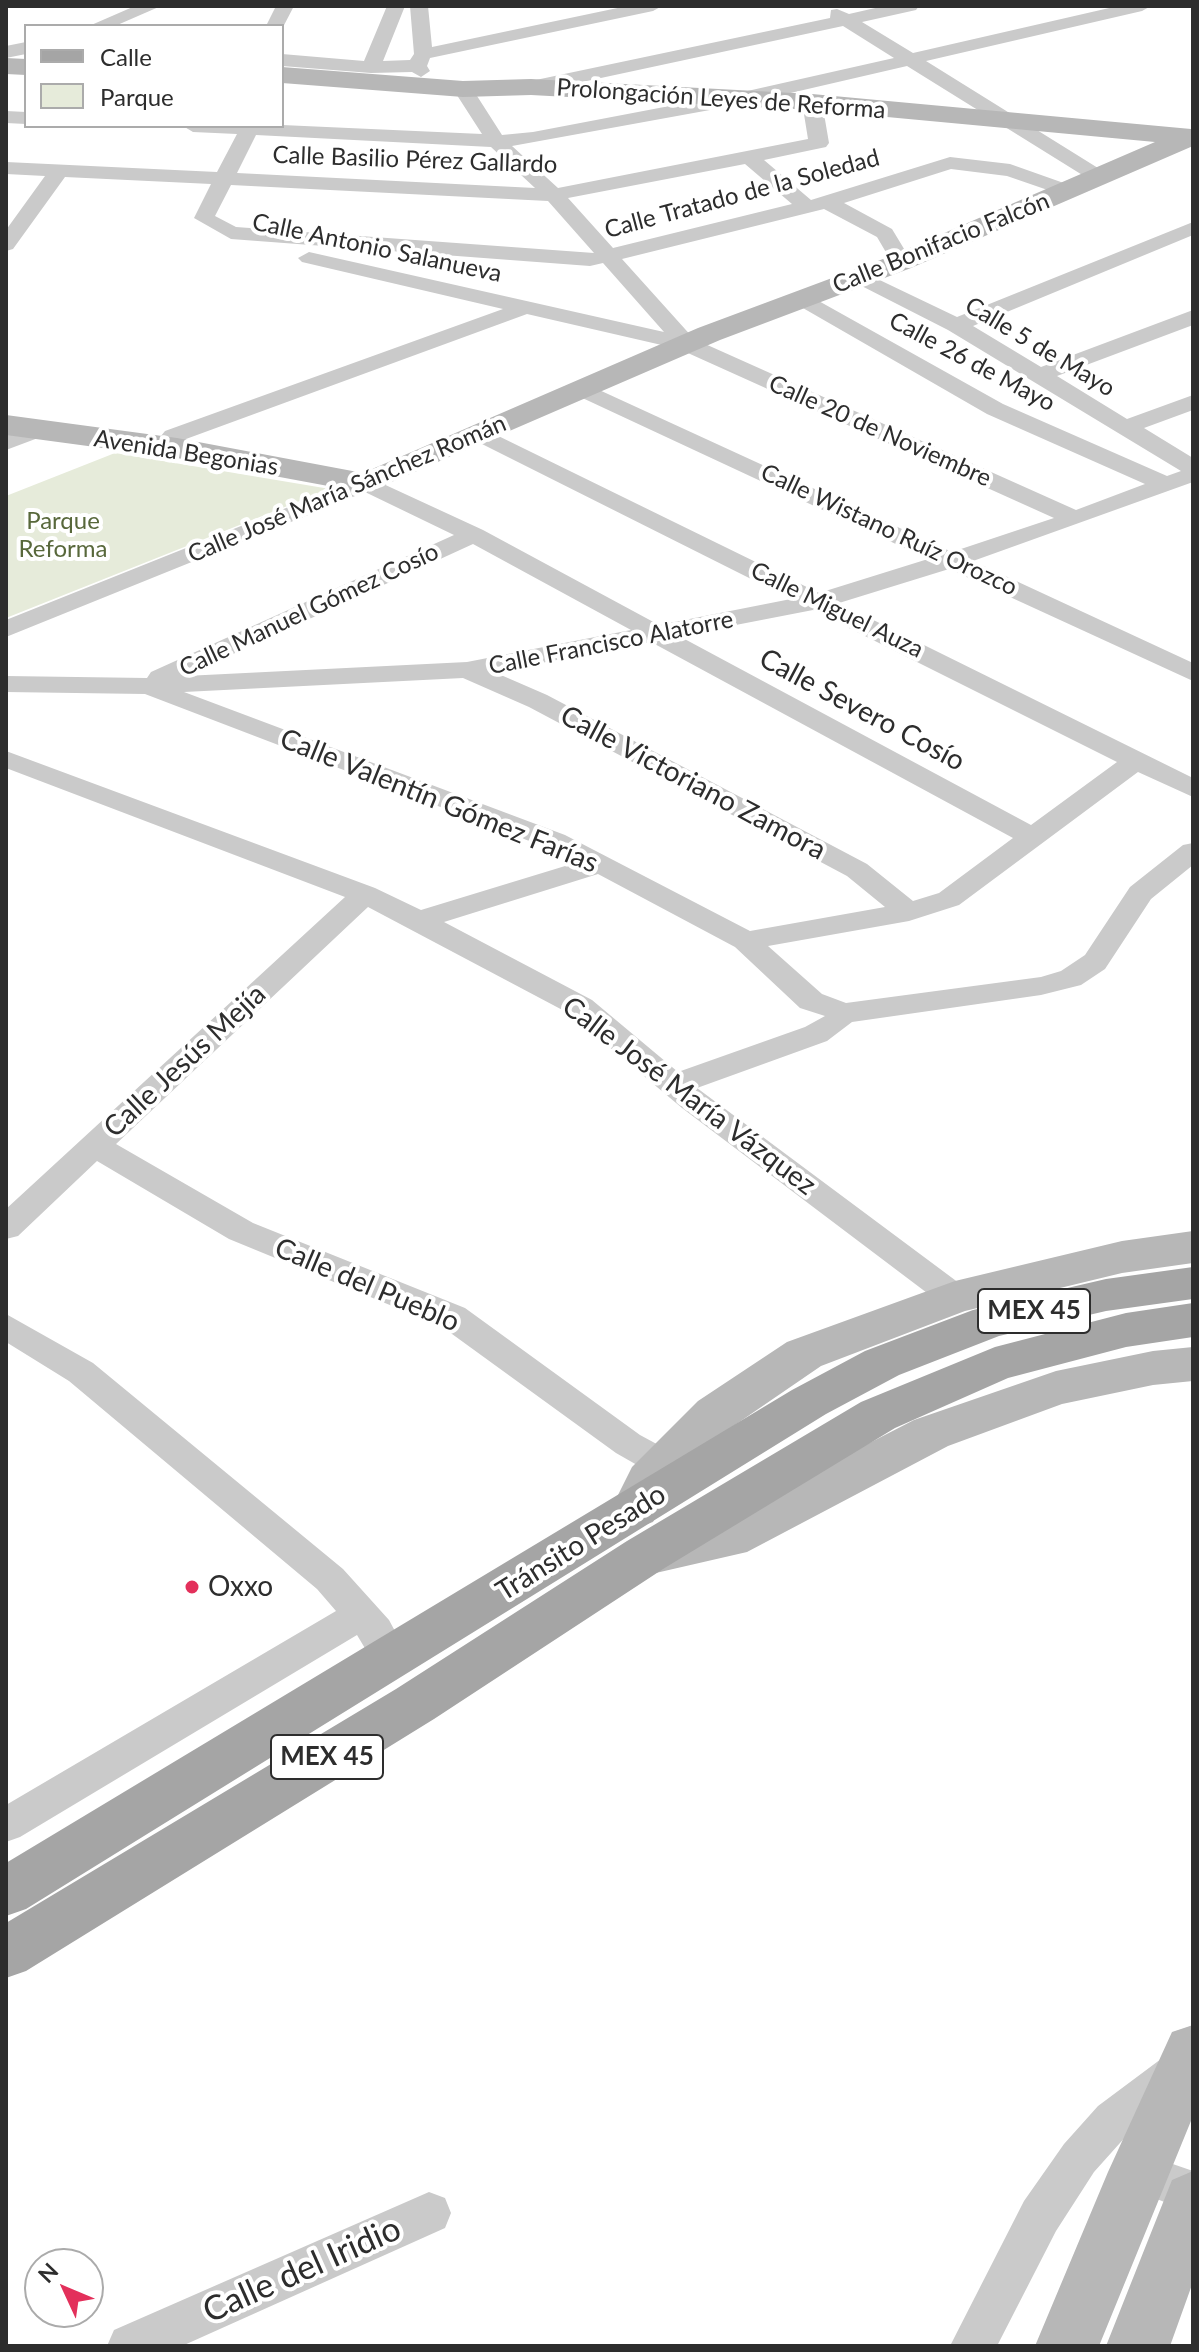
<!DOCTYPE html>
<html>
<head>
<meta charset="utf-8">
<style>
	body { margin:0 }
	#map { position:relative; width:1199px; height:2352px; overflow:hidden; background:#fff; font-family:Lato,sans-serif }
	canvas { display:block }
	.frame { position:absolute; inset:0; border:8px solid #2d2d2d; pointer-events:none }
	.legend { position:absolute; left:24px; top:24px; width:260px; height:104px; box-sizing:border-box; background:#fff; border:2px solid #ababab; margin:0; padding:10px 14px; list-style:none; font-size:24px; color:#2d2d2d }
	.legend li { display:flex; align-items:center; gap:16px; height:40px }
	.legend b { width:40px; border:2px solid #ababab }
	.north { position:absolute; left:24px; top:2248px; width:80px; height:80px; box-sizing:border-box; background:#fff; border:2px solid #ababab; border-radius:50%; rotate:314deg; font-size:22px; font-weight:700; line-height:32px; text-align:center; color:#2d2d2d }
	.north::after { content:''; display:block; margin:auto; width:28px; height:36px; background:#e3305b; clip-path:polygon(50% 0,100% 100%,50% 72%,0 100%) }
</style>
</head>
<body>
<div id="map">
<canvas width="1199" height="2352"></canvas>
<div class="frame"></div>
<ul class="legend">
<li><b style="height:10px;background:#a5a5a5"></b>Calle</li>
<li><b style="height:22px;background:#e6ebda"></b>Parque</li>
</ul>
<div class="north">N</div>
</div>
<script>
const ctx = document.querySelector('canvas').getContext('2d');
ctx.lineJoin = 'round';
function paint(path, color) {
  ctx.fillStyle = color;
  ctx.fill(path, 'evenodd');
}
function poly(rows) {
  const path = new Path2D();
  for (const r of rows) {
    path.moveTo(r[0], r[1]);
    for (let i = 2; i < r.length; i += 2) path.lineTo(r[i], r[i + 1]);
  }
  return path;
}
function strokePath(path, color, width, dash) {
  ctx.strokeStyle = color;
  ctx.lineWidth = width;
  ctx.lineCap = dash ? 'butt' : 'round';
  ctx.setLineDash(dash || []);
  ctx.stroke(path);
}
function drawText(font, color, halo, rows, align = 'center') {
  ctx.font = font + ' Lato,sans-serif';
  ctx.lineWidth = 8;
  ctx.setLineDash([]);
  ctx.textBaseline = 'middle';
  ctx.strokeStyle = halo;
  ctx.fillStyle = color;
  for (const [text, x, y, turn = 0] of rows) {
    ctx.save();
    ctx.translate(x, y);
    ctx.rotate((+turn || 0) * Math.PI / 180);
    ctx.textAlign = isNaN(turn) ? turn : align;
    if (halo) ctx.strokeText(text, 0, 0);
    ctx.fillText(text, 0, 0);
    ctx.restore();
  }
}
paint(poly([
	[115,453,330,489,6,618,6,496]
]), '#e6ebda');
paint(poly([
	[135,6,161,6,115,26,89,26,135,6],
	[276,6,294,6,282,29,282,26,266,26,276,6],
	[387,6,405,6,383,61,410,60,414,54,410,6,428,6,432,47,627,6,662,6,653,11,430,58,427,66,430,71,421,77,412,72,371,73,282,66,282,54,364,61,387,6],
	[884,6,919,6,916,10,862,22,913,53,1118,6,1151,6,1142,11,926,61,1106,173,1109,177,1106,181,1092,181,907,66,743,104,512,146,558,188,808,139,802,102,812,96,822,102,829,143,826,147,764,160,811,200,950,157,1010,164,1075,187,1078,191,1068,197,1007,176,951,169,844,203,892,229,912,262,901,268,894,266,877,237,824,209,622,259,694,339,1076,510,1145,484,987,414,789,300,800,294,808,295,1003,404,1167,476,1181,471,948,330,846,278,849,273,865,273,957,317,1193,222,1193,235,973,326,1041,367,1193,310,1193,325,1057,376,1127,419,1193,395,1193,410,1144,428,1193,458,1193,482,973,561,1193,663,1193,681,949,569,839,603,1193,778,1193,797,1138,772,959,905,909,921,768,946,822,994,846,1003,1041,977,1061,971,1085,955,1130,887,1183,845,1193,843,1193,865,1151,899,1105,969,1081,985,1041,995,852,1022,827,1041,697,1088,967,1289,972,1297,967,1305,955,1309,943,1305,682,1108,570,1014,368,907,116,1144,253,1223,465,1308,640,1435,677,1455,682,1464,677,1473,664,1477,651,1473,616,1453,441,1326,229,1239,97,1161,18,1236,6,1239,6,1209,345,897,6,768,6,751,375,888,421,910,575,863,545,847,145,694,6,692,6,676,147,678,151,672,454,535,365,492,6,637,6,620,366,476,483,530,659,625,791,599,472,439,468,434,472,429,480,427,819,593,928,559,576,395,573,390,584,383,952,552,1054,518,679,349,527,314,186,439,189,448,185,453,169,453,161,436,165,431,503,309,302,262,298,258,309,252,664,332,603,263,590,266,231,239,194,218,211,184,65,177,13,249,6,251,6,230,45,176,6,174,6,162,217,172,237,134,193,132,183,126,282,125,482,134,453,89,463,83,470,85,502,135,533,132,743,92,894,58,843,26,531,93,521,87,531,81,830,18,831,10,837,9,849,14,884,6],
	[256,135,491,147,535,188,237,173,256,135],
	[745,164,792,204,613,248,568,198,745,164],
	[231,185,548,201,594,253,236,227,215,216,231,185],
	[473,544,631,630,467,662,185,676,473,544],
	[813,610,1117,762,1031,825,679,636,813,610],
	[651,642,1013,838,939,893,913,901,867,864,547,695,494,672,651,642],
	[463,678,529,707,847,876,885,907,750,931,565,835,184,692,463,678],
	[598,874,735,947,800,1008,825,1016,805,1027,678,1072,592,1000,444,922,598,874],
	[26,42,26,54,6,58,6,46,26,42],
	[6,111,26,112,26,124,6,123,6,111],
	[38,423,50,430,46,435,6,450,6,435,38,423],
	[6,1314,93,1363,343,1569,389,1620,410,1659,404,1670,391,1674,378,1670,357,1635,20,1837,6,1842,6,1805,336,1611,317,1589,69,1381,6,1342,6,1314],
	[1176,2054,1191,2059,1191,2087,1128,2134,1094,2172,1056,2231,997,2346,950,2346,1024,2201,1064,2144,1098,2106,1161,2059,1176,2054],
	[1138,2152,1193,2171,1193,2213,1123,2186,1116,2172,1123,2158,1138,2152],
	[429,2192,445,2198,451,2213,445,2228,182,2346,107,2346,114,2330,429,2192]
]), '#cacaca');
paint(poly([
	[6,58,26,59,26,75,6,74,6,58],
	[282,67,463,81,531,79,812,94,1191,129,1193,146,911,268,720,340,366,493,177,458,6,435,6,415,177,438,363,473,698,328,891,256,1155,142,812,110,531,95,463,97,282,83,282,67],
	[1193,1231,1193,1263,1122,1273,965,1311,821,1366,732,1427,669,1491,653,1522,636,1528,619,1522,611,1509,632,1467,698,1401,787,1342,955,1281,1122,1241,1193,1231],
	[1193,1347,1193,1381,1153,1385,1062,1404,948,1446,747,1552,647,1575,629,1569,622,1555,629,1541,718,1521,914,1420,1056,1371,1153,1351,1193,1347],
	[1193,2025,1193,2116,1099,2346,1035,2346,1108,2172,1172,2032,1193,2025],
	[1193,2171,1193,2282,1170,2346,1106,2346,1172,2180,1193,2171]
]), '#b7b7b7');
paint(poly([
	[1193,1267,1193,1299,1106,1311,999,1336,899,1375,826,1414,26,1909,6,1916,6,1863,792,1390,865,1351,973,1310,1106,1279,1193,1267],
	[1193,1303,1193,1337,1126,1347,1008,1378,895,1428,663,1569,434,1719,26,1971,6,1978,6,1923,396,1689,627,1541,861,1402,995,1347,1126,1313,1193,1303]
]), '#a5a5a5');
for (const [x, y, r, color] of [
	[192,1587,8,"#e3305b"]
]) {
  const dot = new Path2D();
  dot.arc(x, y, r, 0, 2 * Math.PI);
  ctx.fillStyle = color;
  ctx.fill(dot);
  strokePath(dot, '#fff', 3);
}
drawText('24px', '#2d2d2d', '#fff', [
	["Prolongación Leyes de Reforma",721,99,4],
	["Calle Basilio Pérez Gallardo",415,160,2],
	["Calle Tratado de la Soledad",742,194,-15],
	["Calle Bonifacio Falcón",941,243,-22],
	["Calle Antonio Salanueva",377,248,12],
	["Calle 5 de Mayo",1040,347,31],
	["Calle 26 de Mayo",972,362,28],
	["Calle 20 de Noviembre",880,431,24],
	["Avenida Begonias",186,453,9],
	["Calle José María Sánchez Román",347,489,-23],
	["Calle Wistano Ruíz Orozco",889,530,25],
	["Calle Manuel Gómez Cosío",309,610,-25],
	["Calle Miguel Auza",837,610,26],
	["Calle Francisco Alatorre",611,643,-11]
]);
drawText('24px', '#58683b', '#fff', [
	["Parque",63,521],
	["Reforma",63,549]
]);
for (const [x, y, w] of [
	[1034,1311,112],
	[327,1757,112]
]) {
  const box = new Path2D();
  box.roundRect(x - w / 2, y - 22, w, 44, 6);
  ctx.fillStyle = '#fff';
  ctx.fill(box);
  strokePath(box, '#2d2d2d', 2);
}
drawText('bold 26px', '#2d2d2d', null, [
	["MEX 45",1034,1311],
	["MEX 45",327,1757]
]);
drawText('28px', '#2d2d2d', '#fff', [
	["Calle Severo Cosío",862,710,28],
	["Calle Victoriano Zamora",693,783,28],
	["Calle Valentín Gómez Farías",439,801,22],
	["Calle Jesús Mejía",185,1061,-43],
	["Calle José María Vázquez",689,1096,37],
	["Calle del Pueblo",367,1285,23],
	["Tránsito Pesado",581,1543,-32]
]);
drawText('28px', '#2d2d2d', '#fff', [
	["Oxxo",208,1587]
], 'left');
drawText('34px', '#2d2d2d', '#fff', [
	["Calle del Iridio",302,2270,-24]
]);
</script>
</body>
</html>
